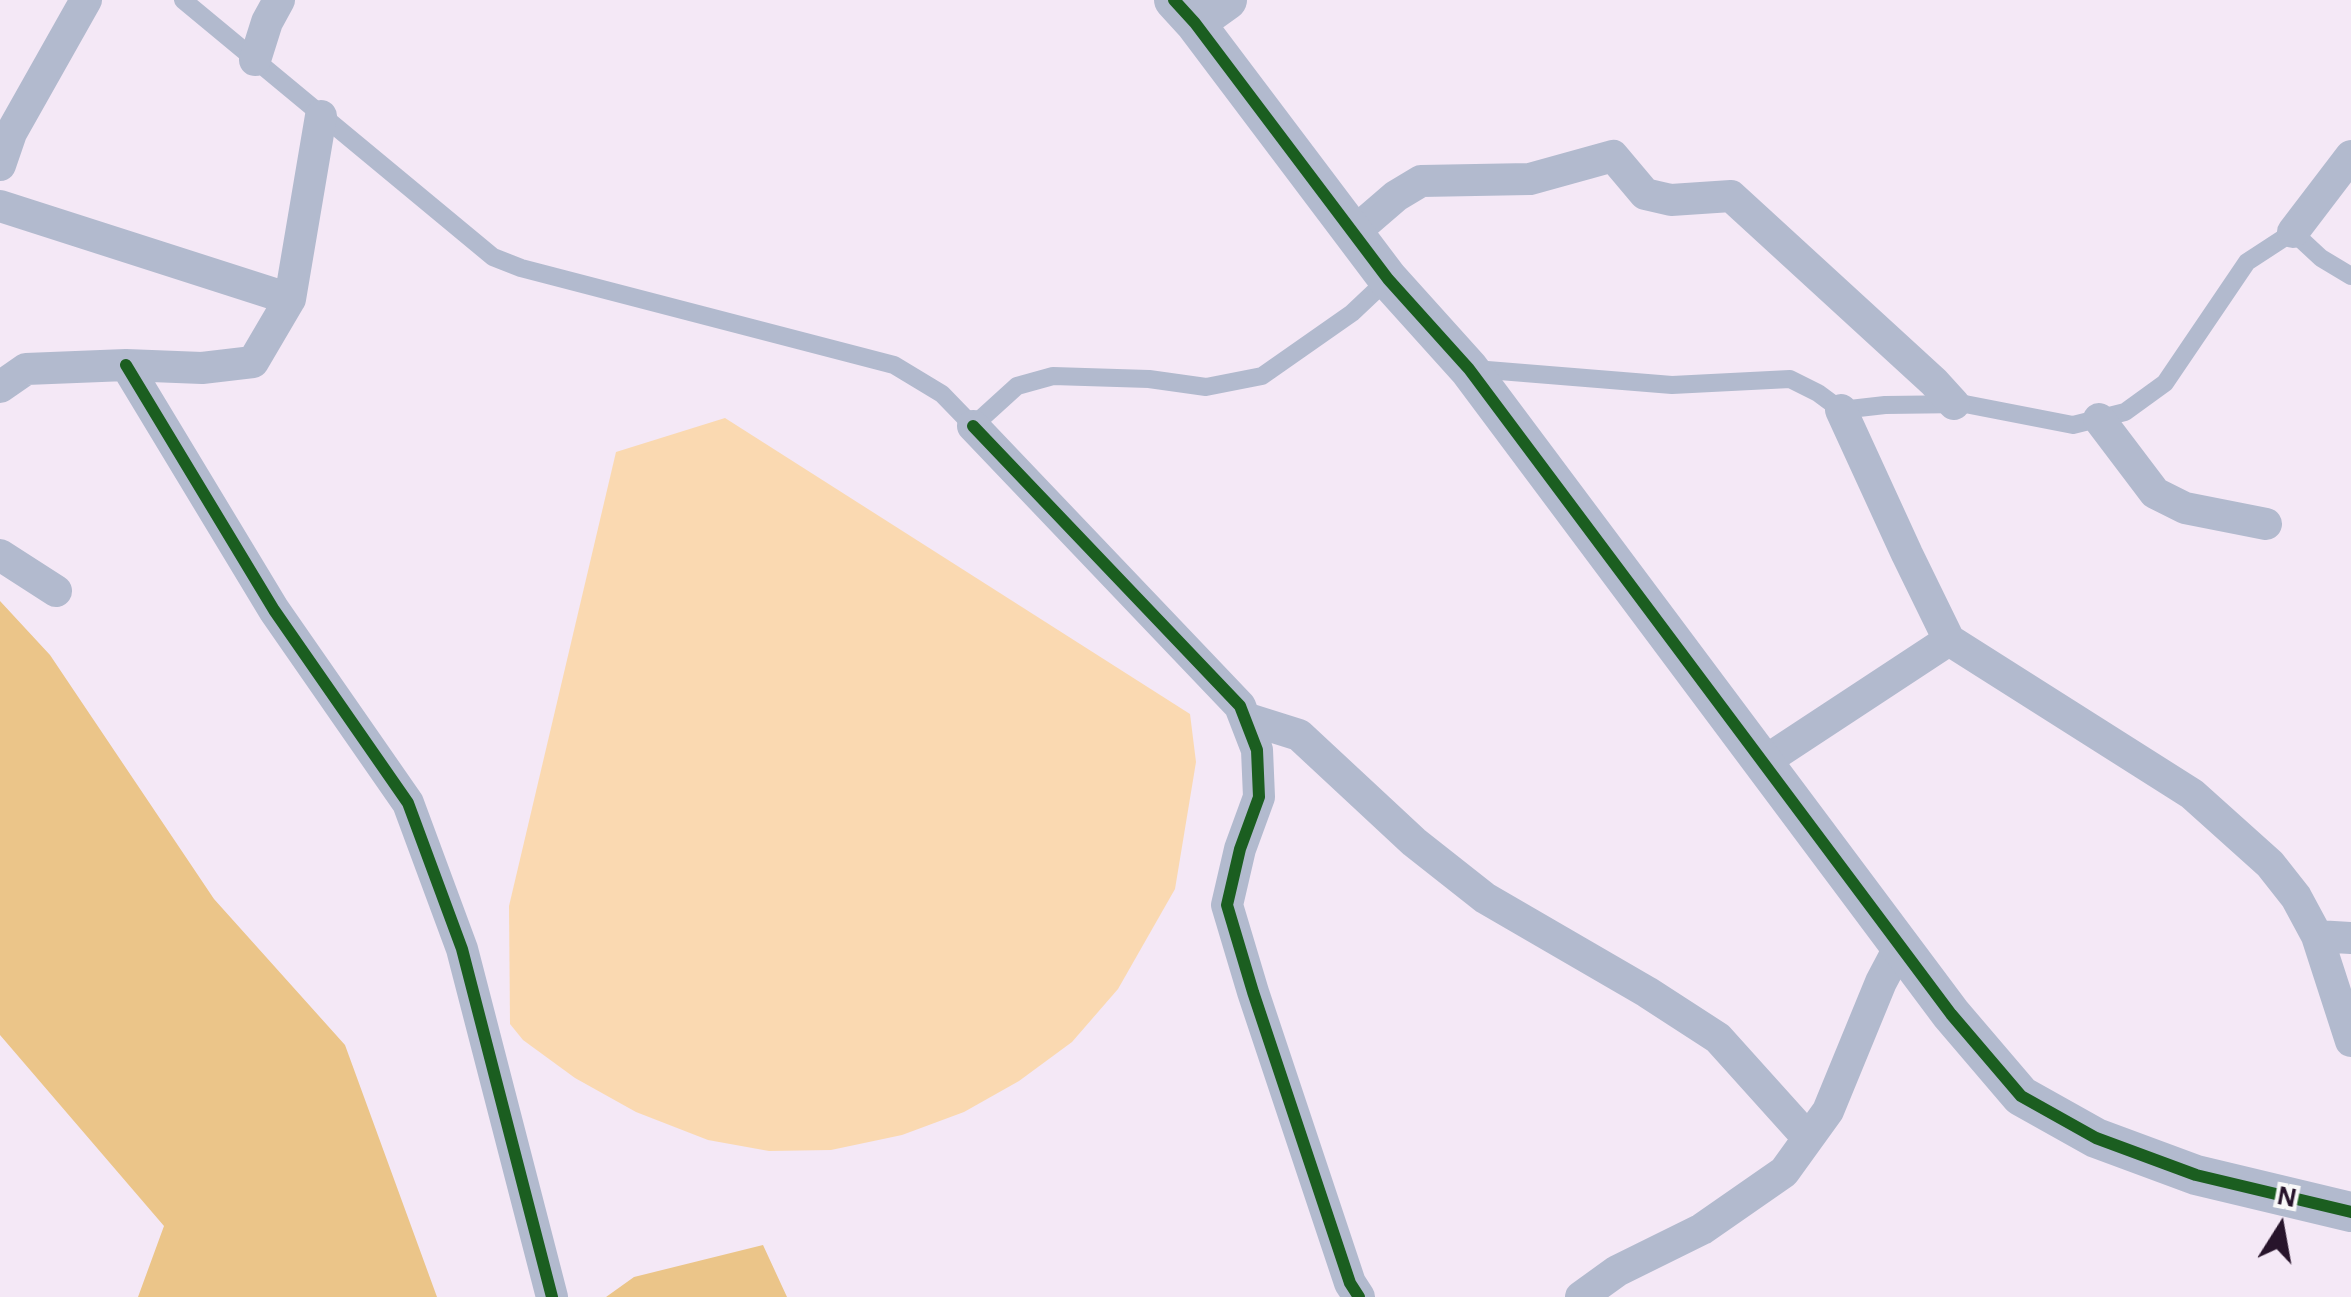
<!DOCTYPE html>
<html>
<head>
<meta charset="utf-8">
<style>
	body { margin:0 }
	#map { position:relative; width:2351px; height:1297px; overflow:hidden; background:#f4e8f6; font-family:"Alegreya Sans",sans-serif }
	canvas { display:block }
	.north { position:absolute; left:2231px; top:1177px; width:100px; height:100px; -webkit-text-stroke:8px #f8f8f8; paint-order:stroke; rotate:11deg; font-size:28px; font-weight:700; line-height:40px; text-align:center; color:#27142b }
	.north::after { content:''; display:block; margin:auto; width:35px; height:45px; background:#27142b; clip-path:polygon(50% 0,100% 100%,50% 72%,0 100%) }
</style>
</head>
<body>
<div id="map">
<canvas width="2351" height="1297"></canvas>
<div class="north">N</div>
</div>
<script>
const ctx = document.querySelector('canvas').getContext('2d');
ctx.lineJoin = 'round';
function paint(path, color) {
  ctx.fillStyle = color;
  ctx.fill(path, 'evenodd');
}
function poly(rows) {
  const path = new Path2D();
  for (const r of rows) {
    path.moveTo(r[0], r[1]);
    for (let i = 2; i < r.length; i += 2) path.lineTo(r[i], r[i + 1]);
  }
  return path;
}
function strokePath(path, color, width, dash) {
  ctx.strokeStyle = color;
  ctx.lineWidth = width;
  ctx.lineCap = dash ? 'butt' : 'round';
  ctx.setLineDash(dash || []);
  ctx.stroke(path);
}
paint(poly([
	[725,418,1190,714,1196,762,1175,889,1118,989,1072,1042,1019,1081,964,1112,902,1135,831,1150,769,1151,708,1140,636,1112,575,1078,523,1040,510,1024,509,906,616,452]
]), '#fad9b1');
paint(poly([
	[0,601,50,655,214,899,345,1045,437,1297,138,1297,164,1226,0,1035],
	[763,1245,787,1297,606,1297,634,1277]
]), '#ebc589');
strokePath(poly([
	[183,0,493,257,521,268,894,365,942,394,973,426,1017,386,1053,376,1149,379,1206,387,1262,376,1352,313,1388,279],
	[1475,369,1672,385,1790,379,1818,393,1841,410,1885,405,1965,404,2073,425,2125,412,2165,383,2247,262,2293,232,2321,258,2351,276]
]), '#b2bace', 18);
strokePath(poly([
	[255,60,267,22,279,0],
	[0,165,11,133,86,0],
	[0,206,290,299],
	[2293,232,2351,156],
	[1353,233,1396,196,1421,181,1530,179,1613,156,1645,194,1671,200,1731,196,1934,382,1954,404],
	[126,365,274,610,408,803,462,949,552,1297],
	[0,387,26,369,126,365,202,368,253,362,290,299,321,116],
	[1841,410,1907,554,1949,640,2192,794,2270,864,2296,897,2317,936,2351,1041],
	[2099,419,2155,493,2185,508,2266,524],
	[973,426,1240,706,1257,750,1259,797,1240,849,1227,905,1253,992,1350,1283,1359,1297],
	[0,555,56,591],
	[1245,718,1299,735,1414,842,1485,898,1647,992,1718,1038,1808,1138],
	[1762,763,1949,640],
	[2317,936,2351,938],
	[1581,1297,1617,1271,1702,1229,1784,1172,1828,1111,1881,982,1900,946]
]), '#b2bace', 32);
strokePath(poly([
	[1174,0,1195,23,1388,279,1469,369,1951,1014,2021,1096,2096,1138,2196,1175,2351,1212],
	[1195,23,1227,0]
]), '#b2bace', 40);
strokePath(poly([
	[1174,0,1195,23,1388,279,1469,369,1951,1014,2021,1096,2096,1138,2196,1175,2351,1212],
	[126,365,274,610,408,803,462,949,552,1297],
	[973,426,1240,706,1257,750,1259,797,1240,849,1227,905,1253,992,1350,1283,1359,1297]
]), '#1b5e20', 12);
</script>
</body>
</html>
